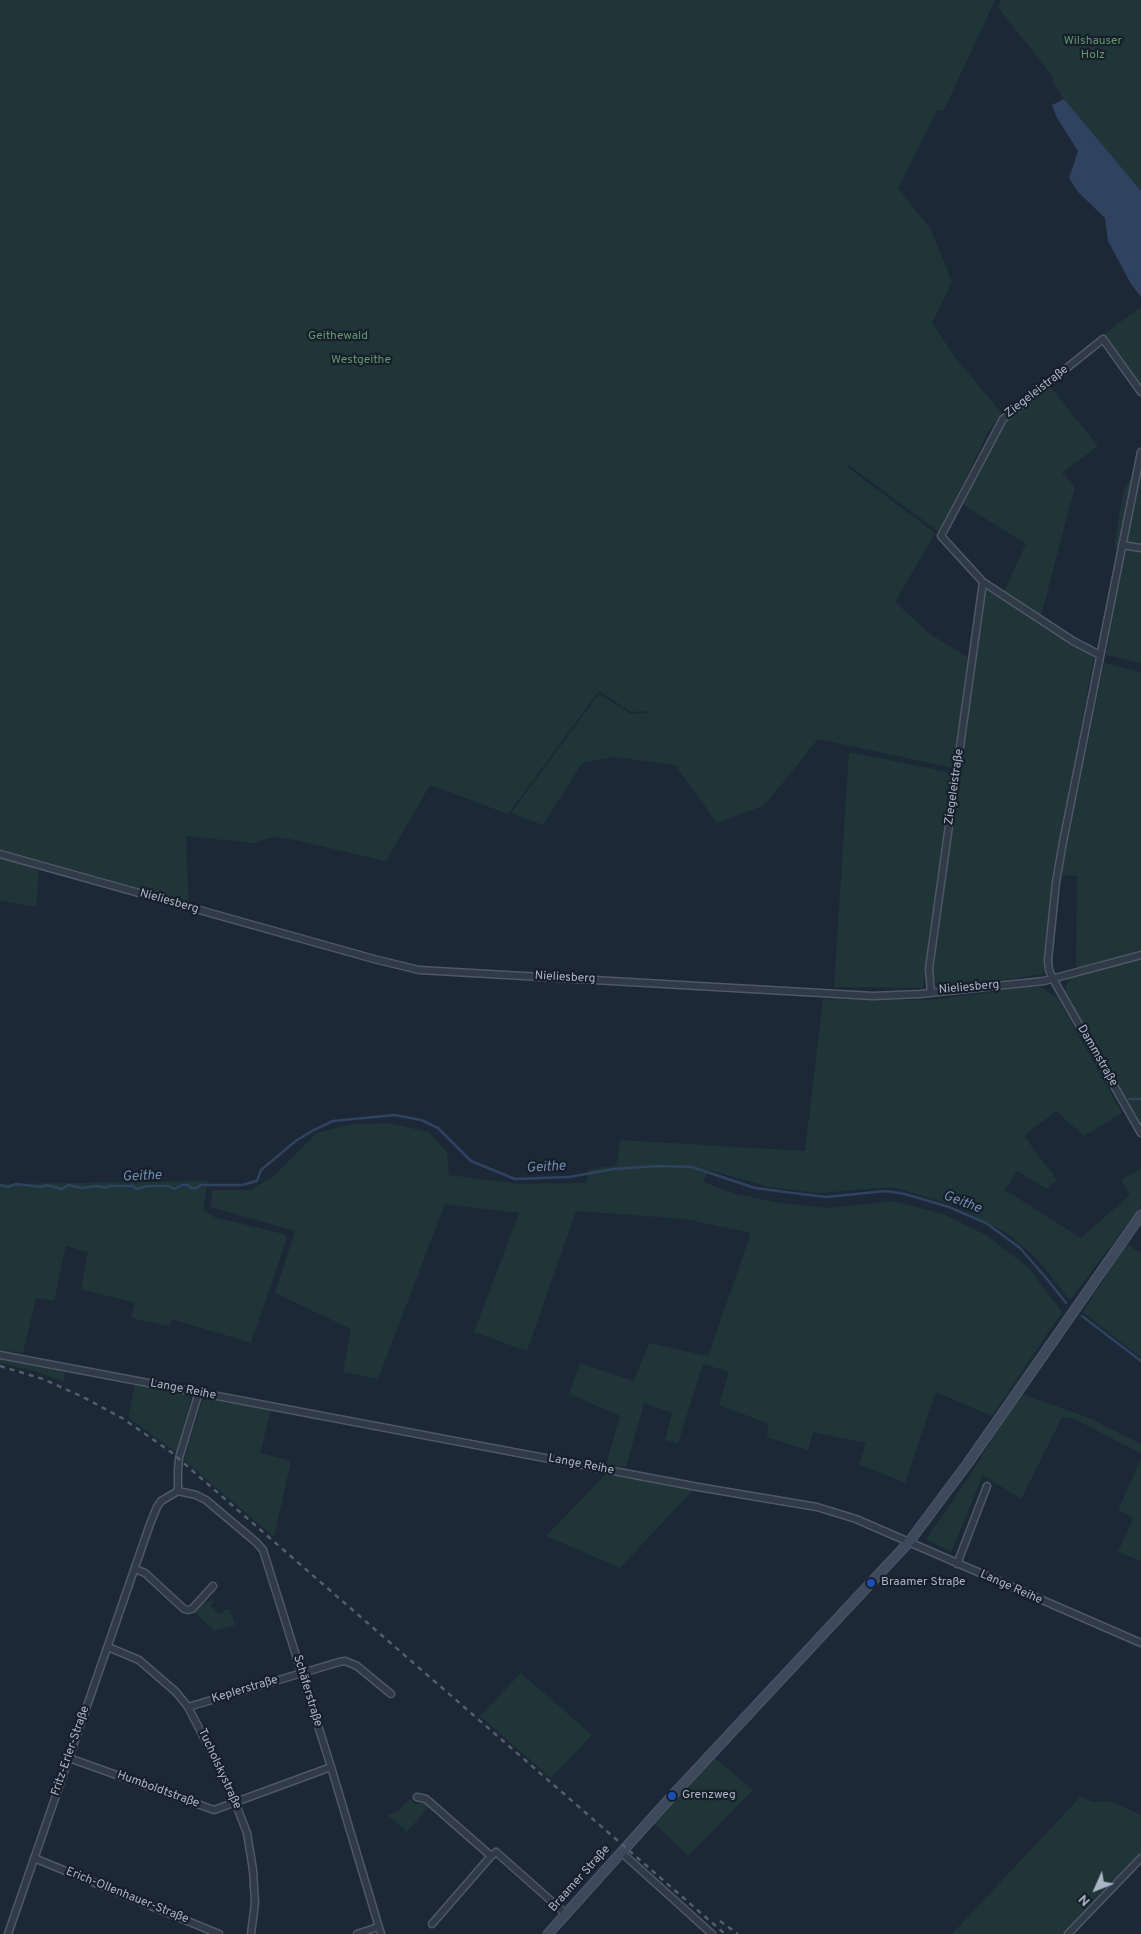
<!DOCTYPE html>
<html>
<head>
<meta charset="utf-8">
<style>
	body { margin:0 }
	#map { position:relative; width:1141px; height:1934px; overflow:hidden; background:#1d2837; font-family:Overpass,sans-serif }
	canvas { display:block }
	.north { position:absolute; left:1071px; top:1864px; width:50px; height:50px; -webkit-text-stroke:4px #171f2b; paint-order:stroke; rotate:226deg; font-size:14px; font-weight:700; line-height:20px; text-align:center; color:#aab5c5 }
	.north::after { content:''; display:block; margin:auto; width:18px; height:22px; background:#aab5c5; clip-path:polygon(50% 0,100% 100%,50% 72%,0 100%) }
</style>
</head>
<body>
<div id="map">
<canvas width="1141" height="1934"></canvas>
<div class="north">N</div>
</div>
<script>
const ctx = document.querySelector('canvas').getContext('2d');
ctx.lineJoin = 'round';
function paint(path, color) {
  ctx.fillStyle = color;
  ctx.fill(path, 'evenodd');
}
function poly(rows) {
  const path = new Path2D();
  for (const r of rows) {
    path.moveTo(r[0], r[1]);
    for (let i = 2; i < r.length; i += 2) path.lineTo(r[i], r[i + 1]);
  }
  return path;
}
function strokePath(path, color, width, dash) {
  ctx.strokeStyle = color;
  ctx.lineWidth = width;
  ctx.lineCap = dash ? 'butt' : 'round';
  ctx.setLineDash(dash || []);
  ctx.stroke(path);
}
function drawText(font, color, halo, rows, align = 'center') {
  ctx.font = font + ' Overpass,sans-serif';
  ctx.lineWidth = 4.5;
  ctx.setLineDash([]);
  ctx.textBaseline = 'middle';
  ctx.strokeStyle = halo;
  ctx.fillStyle = color;
  for (const [text, x, y, turn = 0] of rows) {
    ctx.save();
    ctx.translate(x, y);
    ctx.rotate((+turn || 0) * Math.PI / 180);
    ctx.textAlign = isNaN(turn) ? turn : align;
    if (halo) ctx.strokeText(text, 0, 0);
    ctx.fillText(text, 0, 0);
    ctx.restore();
  }
}
paint(poly([
	[0,0,995,0,944,110,937,110,898,188,931,230,952,282,932,323,955,357,1002,414,988,432,939,532,849,465,847,467,935,533,895,602,930,634,969,658,953,768,818,739,765,805,717,823,675,765,614,757,582,763,543,825,511,813,599,694,631,714,647,713,645,711,631,712,599,691,508,814,430,785,386,861,290,839,273,837,259,841,258,843,252,843,186,836,189,908,24,862,23,865,39,870,36,907,0,901],
	[1001,0,1141,0,1141,191,1064,99,1055,86,1052,76,998,7],
	[1141,307,1141,388,1102,335],
	[1048,384,1098,446,1062,473,1075,486,1041,616,1004,591,1026,544,962,504,1006,418],
	[1141,458,1141,663,1106,655,1125,550,1114,548,1122,499,1125,487,1135,473],
	[986,587,1094,657,1052,876,1043,974,949,988,938,987,932,975],
	[1104,663,1141,672,1141,1126,1065,992,1068,979,1119,964,1115,958,1076,969,1077,876,1061,875],
	[849,752,953,773,923,988,834,987],
	[1038,986,1057,997,1122,1113,1084,1136,1056,1111,1024,1136,1057,1180,1047,1189,1017,1171,1005,1190,1081,1238,1130,1195,1121,1180,1141,1168,1141,1206,1070,1300,1037,1259,1008,1234,957,1206,892,1187,819,1193,769,1187,709,1170,703,1182,736,1194,781,1203,829,1208,894,1201,943,1214,986,1235,1028,1267,1062,1312,992,1416,936,1392,905,1483,859,1464,866,1443,813,1432,808,1450,766,1437,769,1424,719,1405,729,1372,703,1364,678,1443,665,1440,672,1413,644,1403,626,1467,606,1464,620,1416,569,1394,580,1363,634,1381,649,1343,708,1356,751,1233,685,1219,576,1211,527,1351,474,1332,519,1213,445,1204,378,1379,343,1372,351,1329,275,1293,295,1231,211,1207,212,1190,250,1190,275,1175,317,1133,350,1124,389,1123,428,1132,447,1152,449,1175,520,1184,586,1183,589,1170,617,1165,620,1140,805,1151,823,999,930,1000],
	[208,1181,203,1209,214,1217,283,1234,287,1238,251,1343,172,1319,169,1326,131,1318,135,1303,81,1289,88,1252,66,1246,54,1301,36,1298,23,1353,0,1350,0,1184],
	[1126,1244,1141,1253,1141,1358,1083,1312],
	[0,1358,65,1371,64,1382,34,1371,0,1363],
	[135,1384,189,1395,191,1398,177,1453,128,1417],
	[1021,1394,1090,1418,1141,1444,1141,1454,1075,1419,1062,1417,1021,1499,983,1475,951,1552,926,1539,973,1471,1014,1402],
	[207,1399,271,1410,260,1453,291,1461,274,1537,184,1460,202,1401],
	[1141,1459,1141,1561,1118,1552,1133,1518,1118,1510],
	[606,1474,694,1489,620,1568,546,1536],
	[214,1601,210,1606,220,1615,225,1610,230,1609,235,1625,214,1631,194,1612,202,1602],
	[521,1673,592,1735,551,1778,480,1716],
	[715,1758,753,1790,688,1856,654,1823],
	[1080,1797,1093,1802,1111,1801,1141,1815,1141,1854,1065,1934,952,1934],
	[409,1799,415,1804,424,1803,429,1806,407,1832,387,1815,399,1810]
]), '#1f3538');
paint(poly([
	[1064,99,1141,191,1141,297,1131,284,1108,241,1105,218,1078,192,1069,178,1078,151,1057,118,1052,105]
]), '#2f4360');
strokePath(poly([
	[1129,1099,1141,1099],
	[0,1185,8,1187,16,1184,41,1187,46,1185,62,1189,68,1185,81,1188,99,1186,105,1188,110,1186,133,1186,136,1189,147,1186,168,1186,174,1189,182,1185,188,1185,191,1188,196,1188,201,1185,242,1185,257,1181,261,1170,297,1140,314,1130,333,1121,395,1115,421,1120,438,1128,471,1161,515,1179,569,1177,614,1169,658,1166,692,1167,755,1188,793,1193,826,1197,886,1191,905,1194,949,1207,986,1223,1020,1248,1047,1279,1066,1303],
	[1082,1316,1141,1361]
]), '#2f4360', 2.5);
const street = poly([
	[1141,452,1063,842,1056,882,1048,960,1049,970,1053,979,1141,1133],
	[1122,545,1141,548],
	[1100,655,1073,641,983,582,941,536,1003,419,1103,339,1141,392],
	[0,854,374,959,419,970,873,996,920,994,1044,981,1141,955],
	[931,992,929,969,983,582],
	[0,1355,698,1487,817,1507,856,1519,1141,1643],
	[178,1491,196,1495,206,1500,257,1543,263,1550,331,1767,381,1934],
	[957,1564,987,1486],
	[135,1569,145,1573,184,1609,188,1610,192,1609,213,1586],
	[108,1647,139,1660,176,1692,188,1707,217,1763,235,1802,247,1833,253,1870,255,1903,251,1934],
	[188,1707,339,1662,345,1661,357,1666,391,1694],
	[69,1758,214,1810,331,1767],
	[417,1797,426,1799,491,1856,496,1852,566,1914],
	[621,1852,712,1934],
	[34,1858,219,1934],
	[432,1924,491,1856],
	[8,1934,150,1524,157,1507,161,1501,178,1491,178,1470,179,1458,199,1392],
	[357,1934,378,1927],
	[1068,1934,1141,1858]
]);
const secondary = poly([
	[548,1934,672,1796,909,1542,968,1463,1141,1215]
]);
strokePath(street, '#4e5866', 9);
strokePath(secondary, '#4e5866', 11);
strokePath(street, '#313a47', 6);
strokePath(secondary, '#3e495b', 9);
strokePath(poly([
	[0,1366,43,1379,83,1397,122,1418,171,1452,725,1934],
	[720,1921,738,1934]
]), '#525e6f', 2.5, [5, 5]);
for (const [x, y, r, color] of [
	[871,1583,5,"#1a4fb4"],
	[672,1796,5,"#1a4fb4"]
]) {
  const dot = new Path2D();
  dot.arc(x, y, r, 0, 2 * Math.PI);
  ctx.fillStyle = color;
  ctx.fill(dot);
  strokePath(dot, '#171f2b', 2);
}
drawText('12px', '#61966d', '#171f2b', [
	["Wilshauser",1093,42],
	["Holz",1093,56],
	["Geithewald",338,337],
	["Westgeithe",361,361]
]);
drawText('12px', '#aab5c5', '#171f2b', [
	["Ziegeleistraße",1037,392,-38],
	["Ziegeleistraße",955,787,-82],
	["Nieliesberg",169,902,16],
	["Nieliesberg",565,978,3],
	["Nieliesberg",969,988,-5],
	["Dammstraße",1097,1056,60],
	["Lange Reihe",183,1390,11],
	["Lange Reihe",581,1465,11],
	["Lange Reihe",1011,1588,24],
	["Keplerstraße",245,1690,-17],
	["Schäferstraße",307,1691,73],
	["Fritz-Erler-Straße",71,1751,-71],
	["Tucholskystraße",219,1769,65],
	["Humboldtstraße",158,1790,20],
	["Braamer Straße",580,1879,-48],
	["Erich-Ollenhauer-Straße",127,1896,22]
]);
drawText('12px', '#aab5c5', '#171f2b', [
	["Braamer Straße",881,1583],
	["Grenzweg",682,1796]
], 'left');
drawText('italic 14px', '#708cb0', '#171f2b', [
	["Geithe",546,1168,-3],
	["Geithe",142,1177,-2],
	["Geithe",962,1203,21]
]);
</script>
</body>
</html>
